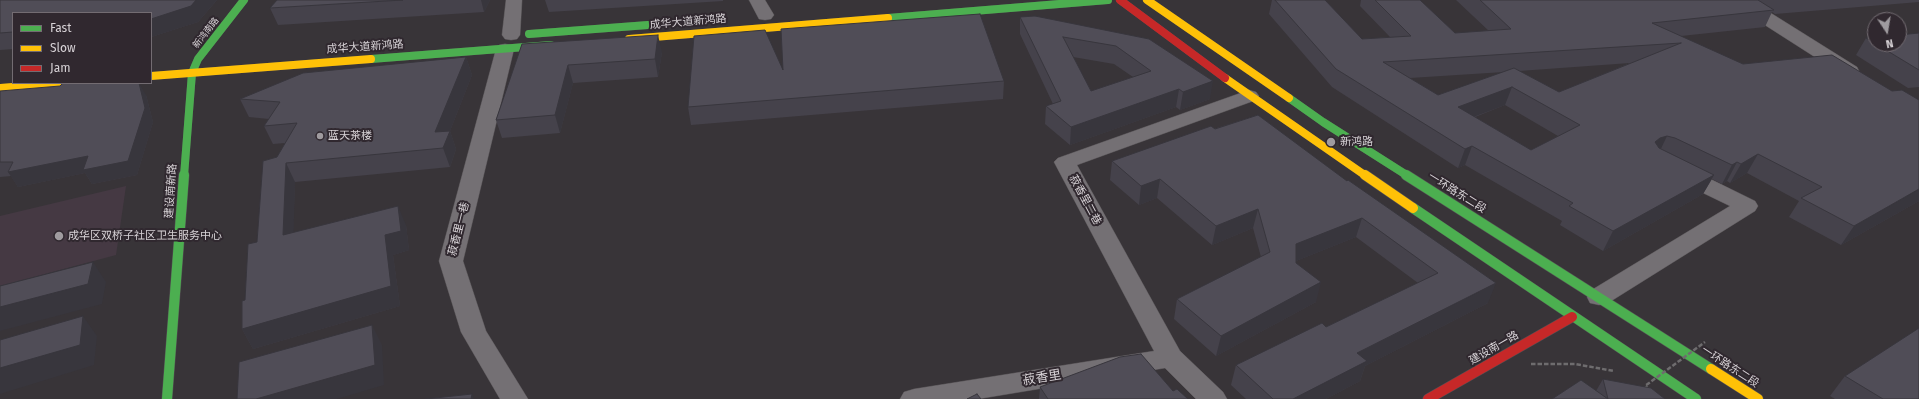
<!DOCTYPE html>
<html>
<head>
<meta charset="utf-8">
<style>
	body { margin:0 }
	#map { position:relative; width:1919px; height:399px; overflow:hidden; background:#383438; font-family:"Fira Sans",sans-serif }
	canvas { display:block }
	.legend { position:absolute; left:12px; top:12px; width:140px; height:72px; box-sizing:border-box; background:#30282f; border:1px solid #736c72; margin:0; padding:5px 7px; list-style:none; font-size:12px; color:#d7d2d6 }
	.legend li { display:flex; align-items:center; gap:8px; height:20px }
	.legend b { width:20px; border:1px solid #736c72 }
	.north { position:absolute; left:1867px; top:12px; width:40px; height:40px; box-sizing:border-box; background:#30282f; border:1px solid #736c72; border-radius:50%; rotate:168deg; font-size:11px; font-weight:700; line-height:16px; text-align:center; color:#d7d2d6 }
	.north::after { content:''; display:block; margin:auto; width:14px; height:18px; background:#9f9b9f; clip-path:polygon(50% 0,100% 100%,50% 72%,0 100%) }
</style>
</head>
<body>
<div id="map">
<canvas width="1919" height="399"></canvas>
<ul class="legend">
<li><b style="height:5px;background:#4caf50"></b>Fast</li>
<li><b style="height:5px;background:#ffc107"></b>Slow</li>
<li><b style="height:5px;background:#c62828"></b>Jam</li>
</ul>
<div class="north">N</div>
</div>
<script>
const ctx = document.querySelector('canvas').getContext('2d');
ctx.lineJoin = 'round';
function paint(path, color) {
  ctx.fillStyle = color;
  ctx.fill(path, 'evenodd');
}
function poly(rows) {
  const path = new Path2D();
  for (const r of rows) {
    path.moveTo(r[0], r[1]);
    for (let i = 2; i < r.length; i += 2) path.lineTo(r[i], r[i + 1]);
  }
  return path;
}
function strokePath(path, color, width, dash) {
  ctx.strokeStyle = color;
  ctx.lineWidth = width;
  ctx.lineCap = dash ? 'butt' : 'round';
  ctx.setLineDash(dash || []);
  ctx.stroke(path);
}
function drawText(font, color, halo, rows, align = 'center') {
  ctx.font = font + ' "Fira Sans","Noto Sans SC",sans-serif';
  ctx.lineWidth = 4;
  ctx.setLineDash([]);
  ctx.textBaseline = 'middle';
  ctx.strokeStyle = halo;
  ctx.fillStyle = color;
  for (const [text, x, y, turn = 0] of rows) {
    ctx.save();
    ctx.translate(x, y);
    ctx.rotate((+turn || 0) * Math.PI / 180);
    ctx.textAlign = isNaN(turn) ? turn : align;
    if (halo) ctx.strokeText(text, 0, 0);
    ctx.fillText(text, 0, 0);
    ctx.restore();
  }
}
paint(poly([
	[126,186,116,255,0,286,0,216]
]), '#453943');
const street = poly([
	[506,0,522,0,520,35,517,39,511,40,505,39,502,35,506,0],
	[749,0,765,0,774,15,771,19,765,20,759,19,749,0],
	[1730,0,1750,0,1857,67,1859,71,1857,75,1850,77,1843,75,1732,4,1730,0],
	[505,44,511,45,514,49,463,261,486,331,528,399,500,399,461,332,439,261,496,49,499,45,505,44],
	[1249,90,1256,92,1259,96,1256,100,1077,165,1180,351,1223,392,1227,399,1196,399,1165,368,978,399,900,399,904,392,914,389,1154,351,1054,162,1058,158,1249,90],
	[1680,167,1688,168,1755,201,1758,206,1755,211,1608,303,1599,305,1590,303,1587,297,1590,291,1730,206,1672,178,1669,173,1672,168,1680,167]
]);
const fastFar1 = poly([
	[888,18,1108,0],
	[529,34,648,25],
	[371,59,551,45],
	[1289,98,1323,122,1408,176],
	[184,176,192,73,198,59,244,0]
]);
const fast = poly([
	[1406,175,1711,369],
	[1413,208,1696,399],
	[167,399,184,175]
]);
const slowFar1 = poly([
	[1147,0,1289,98],
	[629,39,888,18],
	[151,76,371,59],
	[1225,78,1366,176],
	[0,88,65,83]
]);
const slow = poly([
	[1365,175,1413,208],
	[1711,369,1758,399]
]);
const jamFar1 = poly([
	[1120,0,1225,78]
]);
const jam = poly([
	[1428,399,1572,317]
]);
strokePath(street, '#545053', 1);
strokePath(fastFar1, '#545053', 8);
strokePath(fast, '#545053', 11);
strokePath(slowFar1, '#545053', 8);
strokePath(slow, '#545053', 11);
strokePath(jamFar1, '#545053', 8);
strokePath(jam, '#545053', 11);
strokePath(poly([
	[1531,364,1575,364,1614,371]
]), '#6e6c6e', 2.5, [4.5, 2]);
paint(street, '#747074');
strokePath(fastFar1, '#4caf50', 8);
strokePath(fast, '#4caf50', 10);
strokePath(slowFar1, '#ffc107', 8);
strokePath(slow, '#ffc107', 10);
strokePath(jamFar1, '#c62828', 8);
strokePath(jam, '#c62828', 10);
strokePath(poly([
	[1649,389,1645,386,1705,342]
]), '#6e6c6e', 2.5, [4.5, 2]);
paint(poly([
	[0,0,217,0,198,22,151,37,151,13,13,13,13,49,0,50],
	[277,0,490,0,484,12,278,25,270,8],
	[545,0,723,0,723,1,549,12],
	[1272,0,1325,0,1362,39,1390,37,1360,6,1361,0,1420,0,1455,33,1489,31,1456,0,1919,0,1919,2,1775,14,1772,12,1765,27,1681,36,1919,201,1841,245,1789,217,1799,201,1747,173,1730,183,1727,181,1722,184,1712,179,1703,194,1603,251,1560,225,1562,221,1465,165,1458,168,1332,87,1269,14],
	[1630,63,1559,92,1519,71],
	[1504,72,1438,95,1410,78],
	[1505,105,1558,136,1531,150,1475,117],
	[1020,17,1149,39,1210,99,1180,110,1176,107,1070,145,1045,124,1046,106,1053,104,1020,34],
	[1073,57,1114,64,1133,77,1091,91],
	[1919,33,1919,87,1908,88,1856,55,1866,38,1875,37,1875,44,1899,44],
	[522,44,662,52,658,77,573,83,560,133,502,138,496,120],
	[466,57,472,75,450,131,456,149,450,167,295,182,293,233,406,225,409,250,393,255,400,306,253,349,242,329,245,300,257,242,277,157,285,143,273,144,264,126,269,119,249,117,240,99],
	[783,70,1004,81,1003,99,691,125,688,107],
	[0,91,146,95,153,122,137,175,92,184,85,173,18,187,11,176,0,177],
	[1258,115,1488,303,1365,366,1360,381,1326,399,1246,399,1231,385,1236,365,1326,327,1418,283,1356,237,1296,261,1296,263,1316,302,1216,356,1174,319,1177,299,1261,257,1253,228,1212,245,1157,198,1139,205,1110,180,1112,161],
	[1845,376,1919,399,1835,399,1830,396],
	[1603,379,1665,399,1552,399,1596,391],
	[1040,387,1173,391,1188,399,1039,399]
]), '#45424b');
paint(poly([
	[196,0,217,0,198,22,151,37,151,19],
	[481,0,490,0,484,12],
	[658,35,662,52,658,77,655,59],
	[466,57,472,75,450,131,456,149,450,167,443,148,435,132],
	[568,65,573,83,560,133,555,115],
	[1213,81,1210,99,1180,110,1183,92],
	[139,83,146,95,153,122,137,175,92,184,85,173,18,187,8,172,88,156],
	[1512,87,1505,105,1452,125,1458,107],
	[1179,89,1176,107,1070,145,1071,127],
	[1667,136,1658,155,1655,142,1660,138],
	[1472,146,1465,165,1458,168,1465,149],
	[1758,154,1747,173,1730,183,1741,164],
	[1737,162,1727,181,1722,184,1732,165],
	[286,163,295,182,293,255,283,235],
	[1714,175,1703,194,1603,251,1613,231],
	[1160,179,1157,198,1139,205,1141,186],
	[1919,189,1919,201,1841,245,1854,226],
	[398,206,406,225,409,250,393,255,400,306,253,349,242,329,385,235],
	[1258,209,1253,228,1212,245,1216,226],
	[1362,218,1356,237,1291,263,1296,244],
	[93,262,106,282,102,304,0,331,0,307],
	[1321,282,1316,302,1216,356,1221,336],
	[1496,283,1488,303,1365,366,1360,381,1326,399,1293,399,1357,353],
	[83,316,97,336,94,365,0,394,0,368],
	[372,325,382,345,384,385,337,399,256,399],
	[472,394,474,399,471,399]
]), '#38363d');
const building = poly([
	[0,0,196,0,191,6,151,19,151,13,13,13,13,32,0,33,0,0],
	[277,0,403,0,270,8,277,0],
	[1275,0,1325,0,1362,39,1411,36,1375,0,1420,0,1455,33,1511,29,1480,0,1758,0,1774,10,1652,23,1743,64,1832,55,1892,91,1902,90,1919,100,1919,189,1854,226,1801,198,1822,187,1758,154,1741,164,1737,162,1732,165,1675,138,1667,136,1660,138,1655,142,1659,148,1714,175,1613,231,1569,206,1573,203,1472,146,1465,149,1336,69,1275,0],
	[1681,43,1559,92,1514,68,1438,95,1383,62,1681,43],
	[1512,87,1580,125,1531,150,1458,107,1512,87],
	[980,14,1004,81,688,107,694,36,765,30,783,70,781,29,980,14],
	[1035,16,1149,39,1213,81,1183,92,1179,89,1071,127,1046,106,1061,101,1020,17,1035,16],
	[1063,37,1116,46,1151,71,1091,91,1063,37],
	[1919,33,1919,70,1876,44,1899,44,1899,35,1919,33],
	[658,35,655,59,568,65,555,115,496,120,522,44,658,35],
	[1875,37,1875,43,1866,38,1875,37],
	[466,57,435,132,450,131,443,148,286,163,283,235,398,206,401,231,385,235,391,286,242,329,242,301,245,300,248,244,257,242,263,161,277,157,297,123,264,126,280,102,240,99,303,73,466,57],
	[63,83,139,83,145,108,128,161,83,170,88,156,8,172,13,162,0,162,0,91,60,86,63,83],
	[1258,115,1347,181,1348,180,1496,283,1357,353,1367,361,1293,399,1273,399,1236,365,1322,323,1326,327,1438,273,1362,218,1296,244,1296,263,1321,282,1221,336,1177,299,1270,252,1258,209,1216,226,1160,179,1141,186,1112,161,1211,126,1215,129,1258,115],
	[93,262,88,284,0,307,0,286,93,262],
	[83,316,80,345,0,368,0,340,83,316],
	[372,325,375,365,256,399,237,399,239,362,372,325],
	[1919,328,1919,399,1883,399,1845,376,1919,328],
	[1141,354,1173,391,1177,389,1188,399,1048,399,1040,387,1120,357,1141,354],
	[1603,379,1651,388,1665,399,1552,399,1581,380,1608,399,1603,379],
	[472,394,471,399,425,399,472,394],
	[977,394,981,399,967,399,977,394]
]);
paint(building, '#504d57');
strokePath(building, '#38363d', 1);
for (const [x, y, r, color] of [
	[320,136,4,"#9f9b9f"],
	[1331,142,5,"#9f9b9f"],
	[59,236,5,"#9f9b9f"]
]) {
  const dot = new Path2D();
  dot.arc(x, y, r, 0, 2 * Math.PI);
  ctx.fillStyle = color;
  ctx.fill(dot);
  strokePath(dot, '#30282f', 1.5);
}
drawText('9px', '#d7d2d6', '#30282f', [
	["新鸿南路",206,33,-52]
]);
drawText('11px', '#d7d2d6', '#30282f', [
	["成华大道新鸿路",688,22,-5],
	["成华大道新鸿路",365,47,-4],
	["建设南新路",171,191,-86],
	["一环路东二段",1457,193,32],
	["菽香里二巷",1085,200,62],
	["菽香里一巷",459,229,-76],
	["建设南一路",1494,348,-30],
	["一环路东二段",1730,367,33]
]);
drawText('11px', '#d7d2d6', '#30282f', [
	["蓝天茶楼",328,136],
	["新鸿路",1340,142],
	["成华区双桥子社区卫生服务中心",68,236]
], 'left');
drawText('13px', '#d7d2d6', '#30282f', [
	["菽香里",1042,378,-9]
]);
</script>
</body>
</html>
